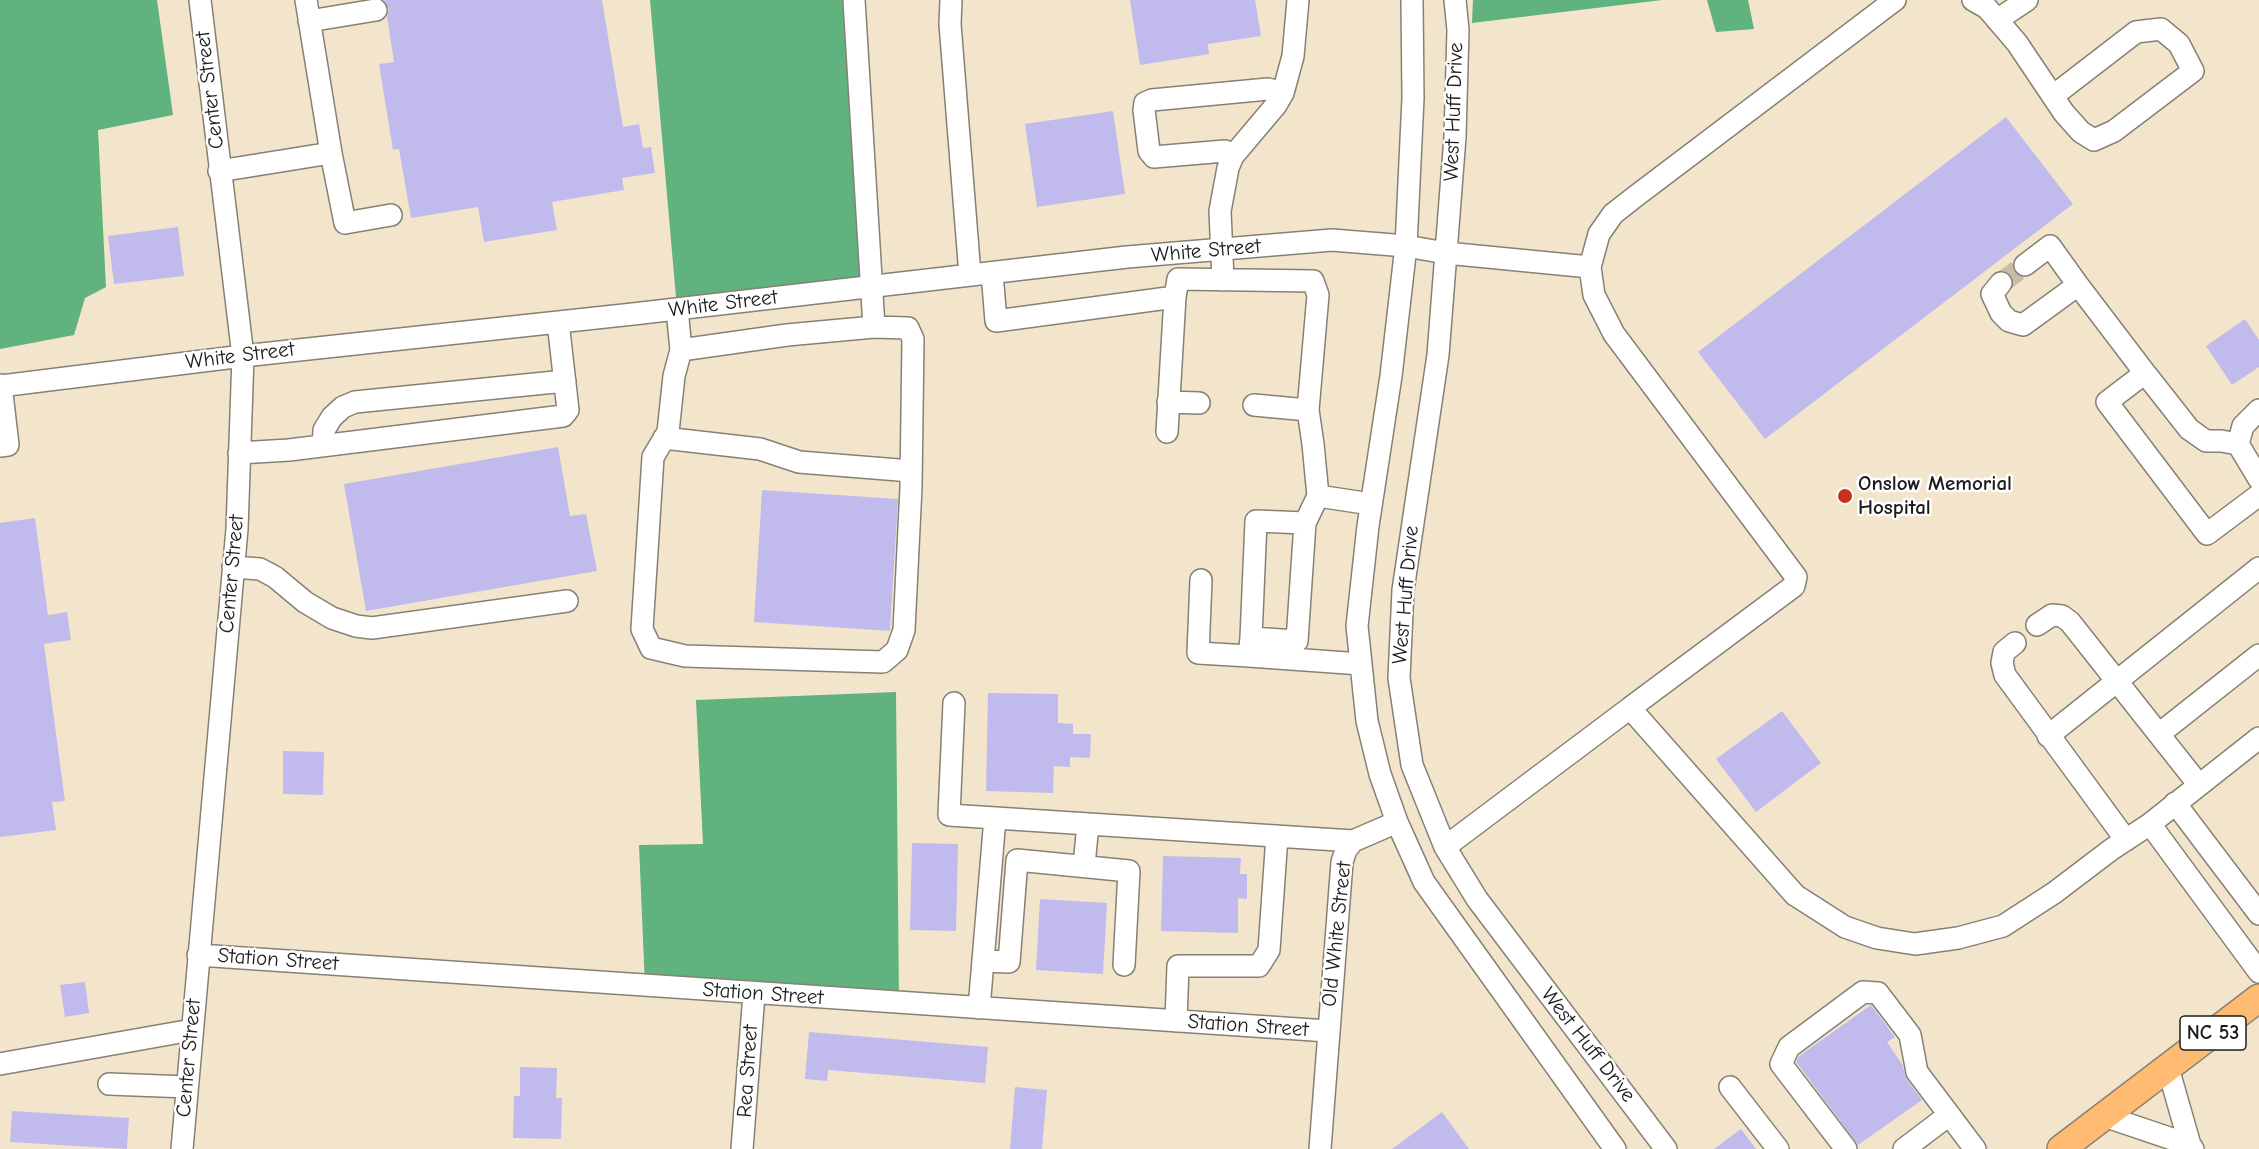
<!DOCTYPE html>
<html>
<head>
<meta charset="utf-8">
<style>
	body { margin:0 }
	canvas { display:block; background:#f2e5cb }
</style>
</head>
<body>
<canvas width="2259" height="1149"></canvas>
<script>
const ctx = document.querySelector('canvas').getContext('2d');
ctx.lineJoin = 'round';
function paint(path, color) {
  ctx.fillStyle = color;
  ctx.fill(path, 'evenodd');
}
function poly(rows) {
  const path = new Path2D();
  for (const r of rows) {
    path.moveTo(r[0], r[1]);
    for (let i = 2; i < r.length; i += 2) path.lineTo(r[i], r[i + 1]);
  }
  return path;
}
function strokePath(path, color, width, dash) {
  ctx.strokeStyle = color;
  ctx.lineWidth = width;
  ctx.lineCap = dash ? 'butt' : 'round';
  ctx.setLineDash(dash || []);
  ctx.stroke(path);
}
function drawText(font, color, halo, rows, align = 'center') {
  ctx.font = font + ' "Comic Neue",sans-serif';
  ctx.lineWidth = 5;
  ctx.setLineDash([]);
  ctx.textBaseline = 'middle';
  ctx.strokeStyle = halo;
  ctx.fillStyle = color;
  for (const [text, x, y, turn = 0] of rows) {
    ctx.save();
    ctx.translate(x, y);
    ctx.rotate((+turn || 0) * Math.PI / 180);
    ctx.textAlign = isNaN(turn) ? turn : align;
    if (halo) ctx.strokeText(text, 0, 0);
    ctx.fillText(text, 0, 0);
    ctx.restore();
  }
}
paint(poly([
	[0,0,157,0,173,115,98,130,106,287,85,298,74,335,0,349],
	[650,0,852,0,871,287,677,309],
	[1473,0,1662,0,1472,23],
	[1707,0,1748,0,1754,29,1716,32],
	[896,692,899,1003,645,986,639,845,703,844,696,700]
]), '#60b27e');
paint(poly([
	[384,0,602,0,623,127,639,124,643,148,651,147,655,173,622,178,624,190,552,202,557,230,484,242,478,207,411,218,399,149,393,150,379,64,394,62,387,16,389,9],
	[1130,0,1255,0,1261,36,1208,44,1209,54,1140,65],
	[1113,111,1125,194,1037,207,1025,124],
	[2006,117,2073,204,1765,439,1698,352],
	[178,227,184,276,114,284,108,236],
	[2245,319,2259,340,2259,367,2232,385,2206,346],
	[558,447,570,516,586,514,597,571,366,611,344,484],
	[762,490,898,499,890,631,754,622],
	[35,518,48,615,67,612,71,640,44,644,65,801,52,802,56,830,0,837,0,523],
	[988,693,1058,694,1058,723,1073,724,1073,734,1091,734,1090,758,1070,757,1070,767,1054,766,1053,793,986,791],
	[1782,711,1821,763,1756,812,1716,759],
	[283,751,324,752,323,795,283,794],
	[912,843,958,844,956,931,910,930],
	[1163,856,1241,858,1240,874,1247,874,1247,899,1238,898,1238,933,1161,931],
	[1040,899,1107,903,1103,974,1036,970],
	[85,982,89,1013,65,1017,60,985],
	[1871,1005,1895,1037,1887,1042,1902,1064,1907,1080,1922,1100,1858,1145,1796,1062,1799,1056],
	[809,1032,988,1047,985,1083,828,1070,827,1081,805,1079],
	[520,1067,557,1068,556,1098,562,1098,561,1139,513,1138,514,1096,520,1096],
	[1015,1087,1047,1090,1042,1149,1010,1149],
	[12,1111,129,1118,127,1149,10,1142],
	[1442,1112,1469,1149,1392,1149],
	[1741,1129,1756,1149,1714,1149]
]), '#c1bbed');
strokePath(poly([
	[2001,283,2025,265]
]), '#c7bda8', 21, [21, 10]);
const minor = poly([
	[854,0,874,327,787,335,681,350,674,376,668,432,653,457,642,629,651,648,685,656,883,662,897,650,904,630,911,487,913,339,908,328,874,327],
	[951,0,950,24,970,275],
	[1412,0,1413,98,1406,246,1391,376,1368,526,1357,626,1367,721,1380,774,1397,822,1424,882,1615,1149],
	[1455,0,1458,30,1455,137,1438,355,1403,590,1399,678,1412,765,1445,847,1477,899,1666,1149],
	[1895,0,1636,196,1613,214,1599,234,1590,267,1594,295,1614,334,1796,577,1794,586,1630,708,1795,895,1845,927,1877,938,1915,944,1958,938,2003,926,2054,893,2112,849,2150,824,2259,738],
	[1973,0,1987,8,2017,43,2064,113,2081,132,2094,140,2114,131,2193,71,2179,44,2161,29,2136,32,2053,96],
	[1997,20,2027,0],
	[309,21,376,10],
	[331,153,345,223,391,215],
	[1233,156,1225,151,1154,157,1149,151,1144,110,1145,103,1152,100,1268,89,1283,93],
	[219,171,331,153,306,0],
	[2025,265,2050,246,2078,285,2145,373],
	[992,273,996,321,1175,297,1178,279,1313,281,1318,295,1308,410,1313,444,1318,496],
	[1223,280,1220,211,1228,168,1233,156,1276,105,1283,93,1293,56,1298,0],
	[2001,283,1992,294,2001,313,2009,321,2023,325,2078,285],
	[677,309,681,350],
	[0,386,243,356,633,314,1127,257,1332,240,1406,246,1446,253,1590,267],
	[1168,402,1199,403],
	[1254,405,1308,410],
	[2259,410,2243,426,2238,444,2259,479],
	[1167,432,1175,297],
	[664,438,760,449,799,462,911,471],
	[2238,444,2221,441,2206,441,2189,429,2145,373,2107,402,2207,534,2259,495],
	[0,446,8,445,1,385],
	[323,446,324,430,332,417,343,407,355,402,565,381],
	[239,453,289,450,563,416,568,410,558,322],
	[1305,523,1256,521,1251,638,1297,641,1305,523,1318,496,1371,504],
	[233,567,260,569,275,577,305,602,332,618,356,626,372,628,567,601],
	[1201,580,1198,653,1249,656],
	[2037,625,2052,615,2062,616,2070,622,2199,785],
	[1251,638,1249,656,1361,664],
	[2015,643,2004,652,2002,663,2005,675,2126,840],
	[954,703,949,815,1353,841],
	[2159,734,2259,655],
	[2048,736,2259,568],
	[2175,803,2259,914],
	[2150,824,2259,972],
	[1445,847,1630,708],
	[1084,865,1088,824],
	[198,955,1328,1031],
	[983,961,1009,962,1017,860,1129,871,1124,965],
	[979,1008,995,818],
	[1176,1021,1178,966,1259,966,1269,950,1277,836],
	[0,1064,192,1030],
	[2168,1068,2190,1145,2193,1149],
	[109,1084,187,1087],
	[1730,1087,1778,1149],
	[2104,1116,2190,1145],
	[182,1149,237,529,243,356,200,0],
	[742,1149,754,994],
	[1320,1149,1342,862,1346,850,1353,841,1397,822],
	[1846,1149,1781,1064,1789,1047,1863,992,1878,993,1910,1035,1917,1072,1975,1149],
	[1904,1149,1949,1115]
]);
const major = poly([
	[2061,1149,2259,998]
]);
strokePath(minor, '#878074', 24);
strokePath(major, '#878074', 30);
strokePath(minor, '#fff', 21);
strokePath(major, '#ffbb71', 27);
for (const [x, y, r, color] of [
	[1845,496,8,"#c8321e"]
]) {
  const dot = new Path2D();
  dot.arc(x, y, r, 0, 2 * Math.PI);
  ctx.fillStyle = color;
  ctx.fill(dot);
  strokePath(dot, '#fff', 2);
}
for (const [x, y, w] of [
	[2213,1033,66]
]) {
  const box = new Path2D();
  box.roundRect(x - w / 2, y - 17, w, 34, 4.5);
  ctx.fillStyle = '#fff';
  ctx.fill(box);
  strokePath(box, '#1c1c1c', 1.5);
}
drawText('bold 20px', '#1c1c1c', null, [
	["NC 53",2213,1033]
]);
drawText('21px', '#1c1c1c', '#fff', [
	["Center Street",210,90,-97],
	["West Huff Drive",1454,112,-88],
	["White Street",1206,251,-5],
	["White Street",723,304,-7],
	["White Street",240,356,-7],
	["Center Street",232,574,-85],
	["West Huff Drive",1406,595,-85],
	["Old White Street",1337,934,-84],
	["Station Street",278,960,4],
	["Station Street",763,994,4],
	["Station Street",1248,1026,4],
	["West Huff Drive",1588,1045,52],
	["Center Street",189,1058,-85],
	["Rea Street",748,1071,-86]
]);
drawText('bold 21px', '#1c1c1c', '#fff', [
	["Onslow Memorial",1858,484],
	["Hospital",1858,508]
], 'left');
</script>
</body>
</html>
